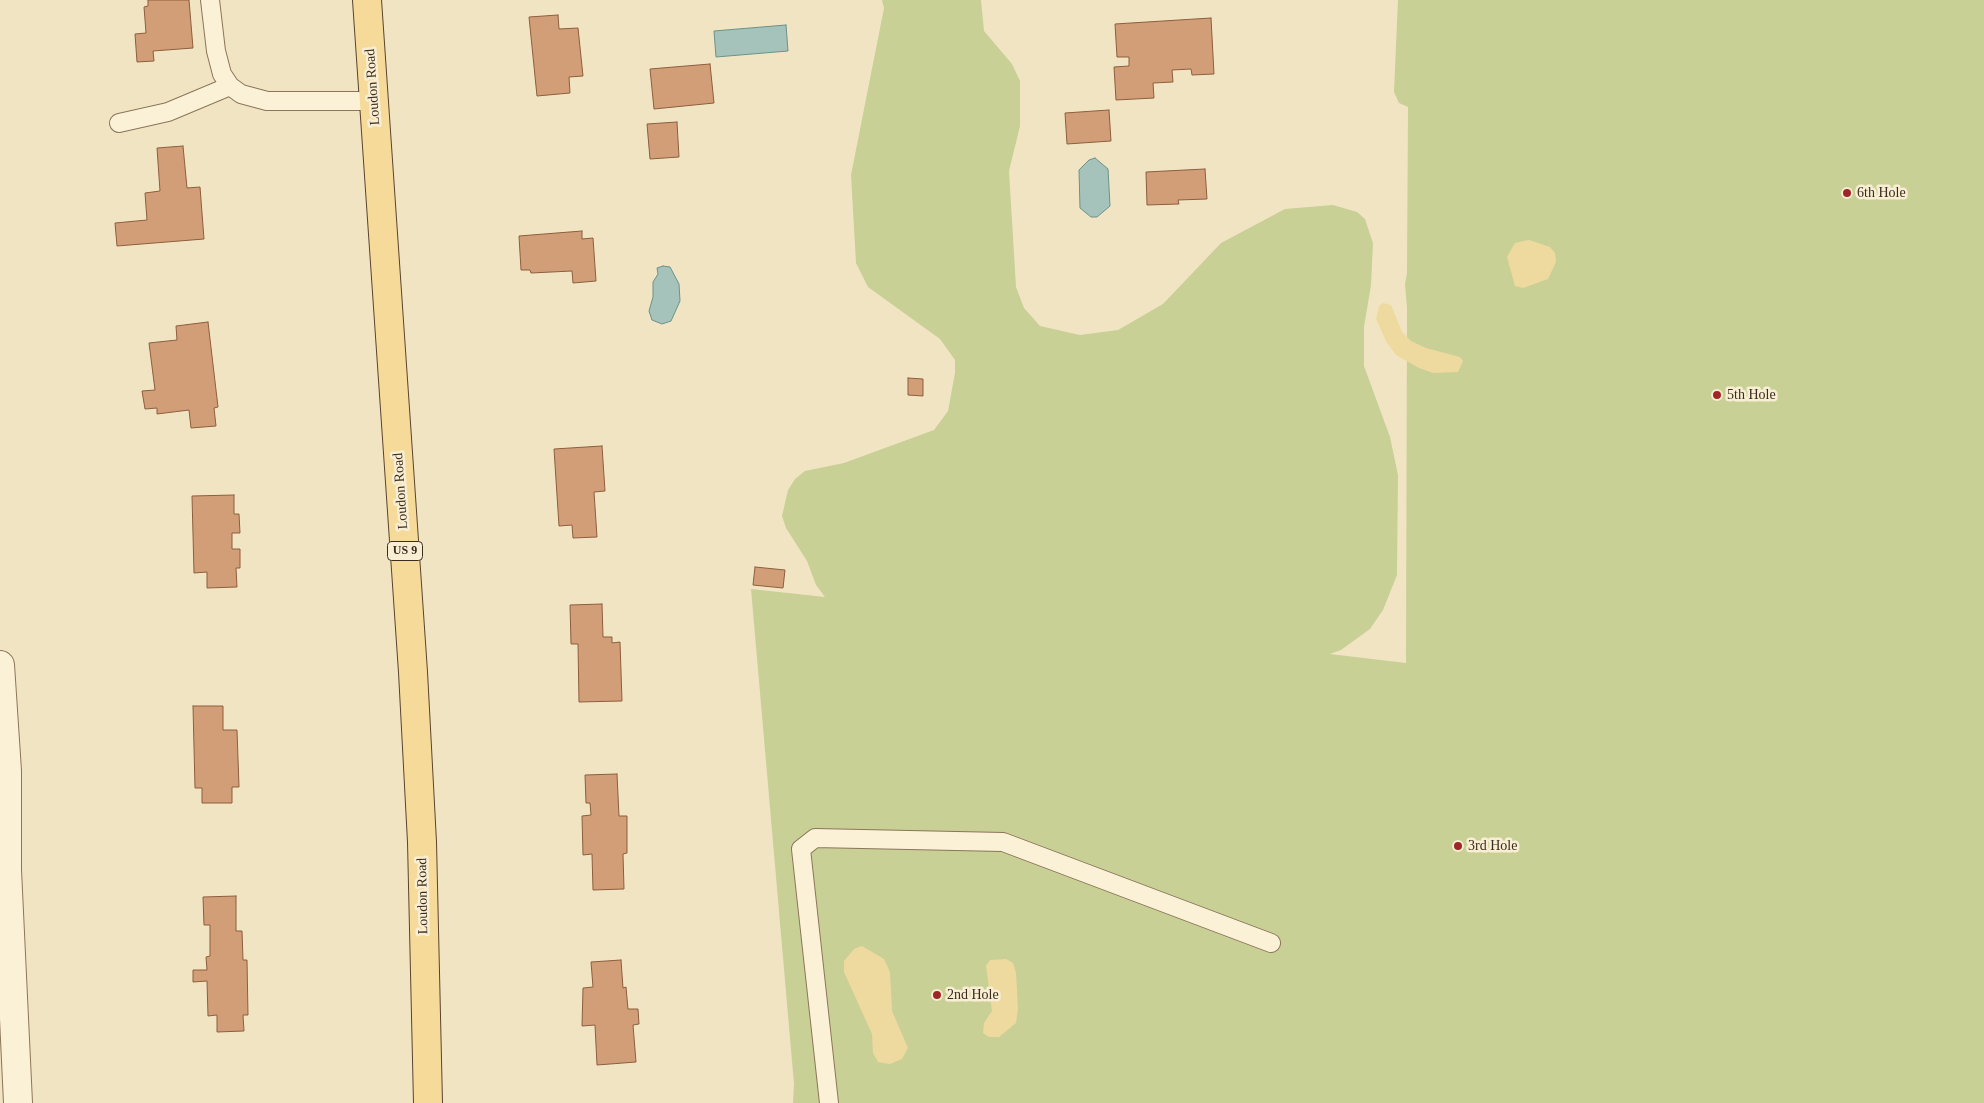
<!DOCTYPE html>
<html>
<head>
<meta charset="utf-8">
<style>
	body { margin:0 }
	canvas { display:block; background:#f1e4c3 }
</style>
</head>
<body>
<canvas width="1984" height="1103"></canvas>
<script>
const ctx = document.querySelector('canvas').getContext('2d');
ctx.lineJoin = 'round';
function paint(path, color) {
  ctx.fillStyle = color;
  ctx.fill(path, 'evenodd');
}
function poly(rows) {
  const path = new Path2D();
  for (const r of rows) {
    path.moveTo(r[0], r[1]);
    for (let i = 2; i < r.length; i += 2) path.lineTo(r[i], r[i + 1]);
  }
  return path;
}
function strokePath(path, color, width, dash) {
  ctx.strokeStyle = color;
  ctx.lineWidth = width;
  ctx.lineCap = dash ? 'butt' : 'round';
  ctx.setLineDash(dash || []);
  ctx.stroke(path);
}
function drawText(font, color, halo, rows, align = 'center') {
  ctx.font = font + ' Georgia,serif';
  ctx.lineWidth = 5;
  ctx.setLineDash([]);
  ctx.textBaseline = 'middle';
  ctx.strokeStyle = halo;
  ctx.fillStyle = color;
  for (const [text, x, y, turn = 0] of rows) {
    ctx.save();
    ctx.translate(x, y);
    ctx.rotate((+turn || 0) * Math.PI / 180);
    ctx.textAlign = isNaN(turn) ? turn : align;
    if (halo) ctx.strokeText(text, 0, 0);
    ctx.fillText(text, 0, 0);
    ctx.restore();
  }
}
paint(poly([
	[882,0,981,0,984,31,1012,64,1020,81,1020,126,1009,171,1016,287,1024,308,1040,326,1080,335,1118,330,1163,304,1221,243,1285,209,1333,205,1357,212,1365,219,1373,243,1371,285,1364,327,1364,366,1390,437,1398,475,1397,575,1383,610,1370,629,1341,650,1330,654,1406,663,1407,308,1405,284,1407,273,1408,107,1399,103,1394,92,1398,0,1984,0,1984,1103,793,1103,794,1084,751,589,825,597,816,585,807,561,786,528,782,516,788,490,795,479,805,471,844,463,934,430,948,411,955,373,955,360,940,339,868,287,856,263,851,175,884,8]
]), '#c8d096');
paint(poly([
	[1529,240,1550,247,1555,253,1556,262,1548,279,1523,288,1515,286,1507,257,1515,243],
	[1383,303,1391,305,1402,332,1411,341,1426,348,1460,357,1463,361,1458,372,1433,373,1419,368,1396,355,1386,341,1376,319,1379,306],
	[862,946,884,959,890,972,892,1011,908,1048,902,1059,890,1064,878,1062,873,1053,872,1034,844,972,844,961,854,949],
	[1006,959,1013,963,1016,973,1018,1009,1016,1023,999,1037,989,1037,983,1033,984,1023,992,1011,986,966,990,960]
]), '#eeda9f');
const water = poly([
	[786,25,788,51,716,57,714,31,786,25],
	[1095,158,1108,169,1110,206,1097,217,1091,217,1080,208,1079,170,1089,160,1095,158],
	[663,266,670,267,679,284,680,301,671,321,662,324,652,320,649,311,653,297,653,282,658,274,657,268,663,266]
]);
paint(water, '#a6c3bb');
strokePath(water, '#6b9289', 1);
const building = poly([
	[148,0,189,0,193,48,153,51,154,61,137,62,135,34,146,33,144,7,148,6,148,0],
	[558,15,559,29,578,28,583,76,569,77,570,93,537,96,529,17,558,15],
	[1211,18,1214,74,1192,75,1191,69,1172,70,1173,82,1153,83,1154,98,1116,100,1114,67,1129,66,1129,57,1117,57,1115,24,1211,18],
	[710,64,714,103,654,109,650,69,710,64],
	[1109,110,1111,141,1067,144,1065,113,1109,110],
	[677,122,679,157,650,159,647,124,677,122],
	[183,146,187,188,200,187,204,239,117,246,115,223,147,220,145,193,160,191,157,148,183,146],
	[1205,169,1207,199,1178,200,1179,204,1147,205,1146,172,1205,169],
	[582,231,582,239,593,238,596,281,573,283,572,271,531,273,530,270,521,270,519,236,582,231],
	[208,322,218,407,214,408,216,426,191,428,189,410,157,414,157,408,145,409,142,391,155,390,149,343,177,340,176,326,208,322],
	[908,378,923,379,923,396,908,395,908,378],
	[602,446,605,491,594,492,597,537,573,538,572,525,559,526,554,449,602,446],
	[234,495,234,514,239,514,240,533,232,533,232,549,240,549,240,568,236,568,237,587,207,588,207,572,194,573,192,496,234,495],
	[755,567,785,570,783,588,753,585,755,567],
	[602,604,603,637,612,637,612,643,620,642,622,701,579,702,578,644,571,644,570,605,602,604],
	[193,706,223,706,223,730,237,730,239,787,232,787,232,803,202,803,202,788,195,788,193,706],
	[617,774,619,816,627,816,627,853,623,854,624,889,593,890,592,854,583,855,582,816,591,815,590,803,586,803,585,775,617,774],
	[236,896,236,931,242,931,243,960,247,960,248,1015,243,1015,244,1031,217,1032,217,1015,208,1016,207,981,193,982,193,970,207,970,206,957,210,956,210,925,204,925,203,897,236,896],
	[621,960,623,988,626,987,628,1009,638,1009,639,1024,633,1025,636,1062,597,1065,595,1025,582,1026,583,988,593,987,591,962,621,960]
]);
paint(building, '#d19e77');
strokePath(building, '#8d5e3d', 1);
const service = poly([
	[210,0,216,51,222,74,230,86,241,94,267,101,374,101],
	[119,123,168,112,230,86],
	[829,1103,801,849,815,838,1003,842,1271,943]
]);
const minor = poly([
	[0,665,7,771,7,870,0,886],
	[7,870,18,1103]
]);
const primary = poly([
	[367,0,413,672,422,842,428,1103]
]);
strokePath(service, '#8c7559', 20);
strokePath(minor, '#8c7559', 30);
strokePath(primary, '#5a432d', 30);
strokePath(service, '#fbf1d7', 18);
strokePath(minor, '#fbf1d7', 28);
strokePath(primary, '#f6da99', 28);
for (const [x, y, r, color] of [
	[1847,193,5,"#9f2625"],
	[1717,395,5,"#9f2625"],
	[1458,846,5,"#9f2625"],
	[937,995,5,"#9f2625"]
]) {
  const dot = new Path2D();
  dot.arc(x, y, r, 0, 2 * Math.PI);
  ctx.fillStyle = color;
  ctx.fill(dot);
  strokePath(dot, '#f8eed3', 2);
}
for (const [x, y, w] of [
	[405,551,35]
]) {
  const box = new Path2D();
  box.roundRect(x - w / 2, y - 9.5, w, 19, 4);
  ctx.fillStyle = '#f8eed3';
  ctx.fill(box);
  strokePath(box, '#3b2c1e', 1);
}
drawText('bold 12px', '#3b2c1e', null, [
	["US 9",405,551]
]);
drawText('14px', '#3b2c1e', '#f8eed3', [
	["Loudon Road",373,87,-94],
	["Loudon Road",401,491,-94],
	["Loudon Road",423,896,-91]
]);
drawText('14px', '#3b2c1e', '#f8eed3', [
	["6th Hole",1857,193],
	["5th Hole",1727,395],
	["3rd Hole",1468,846],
	["2nd Hole",947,995]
], 'left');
</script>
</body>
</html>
